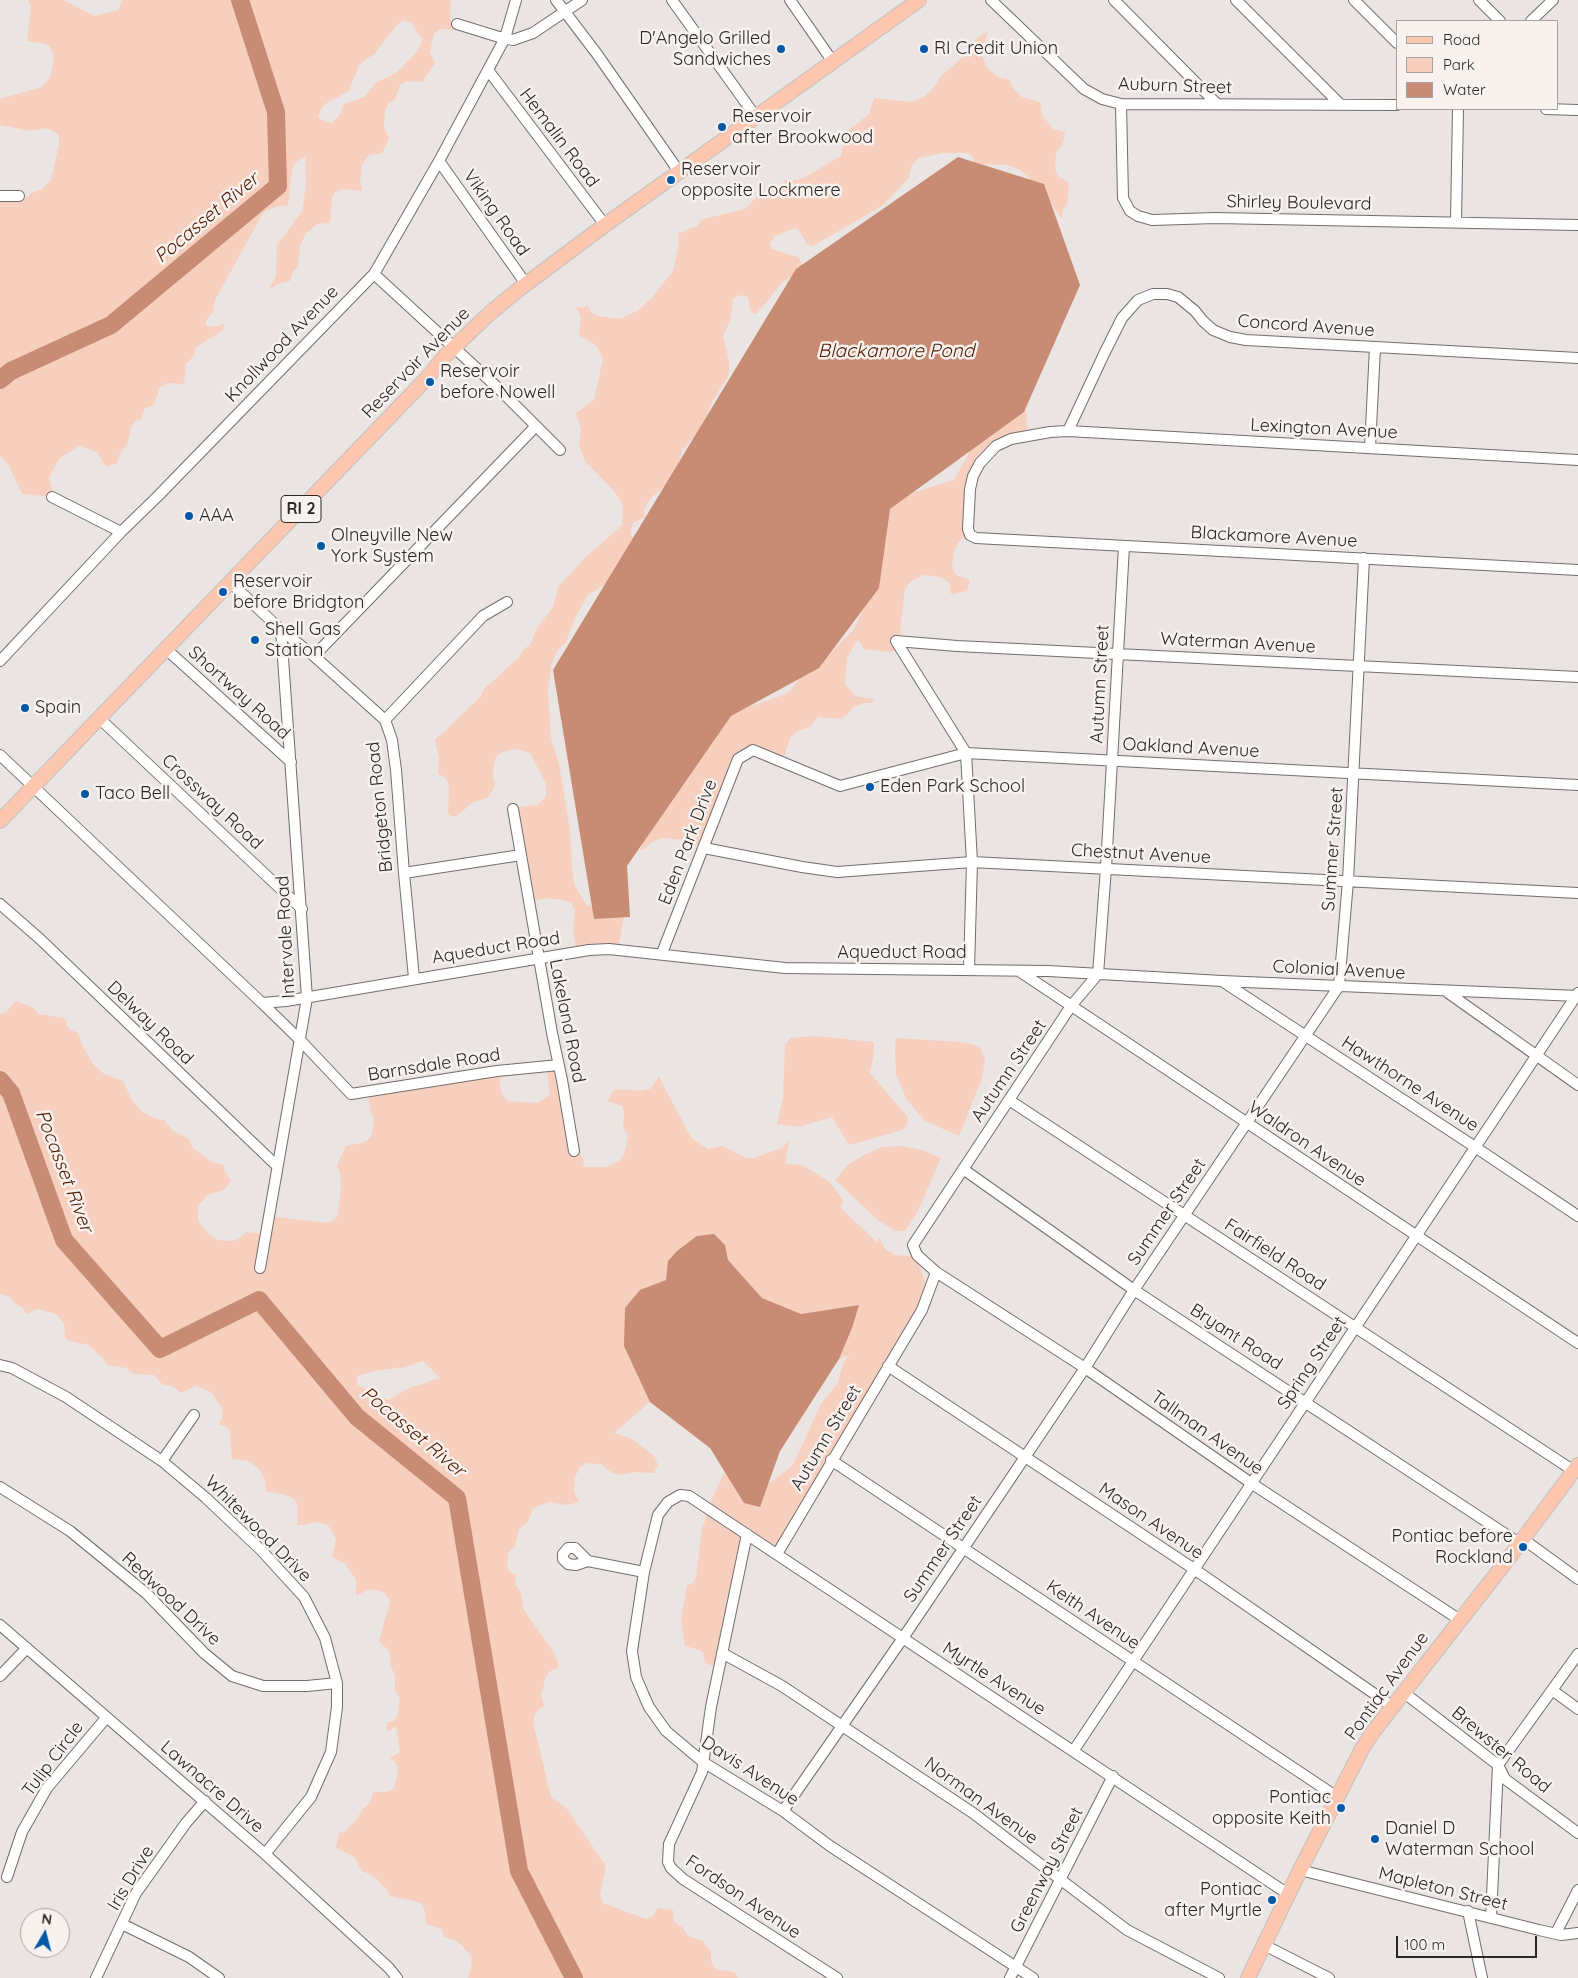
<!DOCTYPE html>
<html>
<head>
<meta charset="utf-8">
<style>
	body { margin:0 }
	#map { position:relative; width:1578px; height:1978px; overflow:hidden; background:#eae4e2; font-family:Quicksand,sans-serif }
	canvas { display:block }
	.legend { position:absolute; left:1396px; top:20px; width:162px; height:90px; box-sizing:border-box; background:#f8f2ef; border:1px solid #a6a19f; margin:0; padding:6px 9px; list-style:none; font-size:15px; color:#2a2727 }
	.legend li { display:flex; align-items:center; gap:10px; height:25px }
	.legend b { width:25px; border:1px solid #a6a19f }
	.north { position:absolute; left:20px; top:1908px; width:50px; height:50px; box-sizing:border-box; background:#f8f2ef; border:1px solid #a6a19f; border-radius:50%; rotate:8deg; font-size:14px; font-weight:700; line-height:20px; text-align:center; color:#2a2727 }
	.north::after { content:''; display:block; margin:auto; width:18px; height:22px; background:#0058a6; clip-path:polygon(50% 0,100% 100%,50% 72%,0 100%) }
	.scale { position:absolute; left:1396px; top:1936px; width:141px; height:22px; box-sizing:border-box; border:2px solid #2a2727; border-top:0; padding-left:6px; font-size:15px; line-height:18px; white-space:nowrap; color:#2a2727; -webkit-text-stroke:4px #f8f2ef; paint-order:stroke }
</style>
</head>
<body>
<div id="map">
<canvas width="1578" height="1978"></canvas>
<ul class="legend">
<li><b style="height:6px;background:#fcc6af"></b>Road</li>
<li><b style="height:14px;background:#f7cfbe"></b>Park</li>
<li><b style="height:14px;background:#c78c73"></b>Water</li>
</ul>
<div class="north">N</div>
<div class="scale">100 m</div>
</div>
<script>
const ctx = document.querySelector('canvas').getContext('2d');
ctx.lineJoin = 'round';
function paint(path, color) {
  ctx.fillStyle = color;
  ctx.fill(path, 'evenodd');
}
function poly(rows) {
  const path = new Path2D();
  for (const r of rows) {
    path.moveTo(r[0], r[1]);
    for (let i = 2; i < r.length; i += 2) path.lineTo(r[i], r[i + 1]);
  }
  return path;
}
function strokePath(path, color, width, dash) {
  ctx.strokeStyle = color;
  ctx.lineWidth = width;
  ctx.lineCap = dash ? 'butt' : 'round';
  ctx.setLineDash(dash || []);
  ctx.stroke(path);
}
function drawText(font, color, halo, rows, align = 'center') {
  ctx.font = font + ' Quicksand,sans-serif';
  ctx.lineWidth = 5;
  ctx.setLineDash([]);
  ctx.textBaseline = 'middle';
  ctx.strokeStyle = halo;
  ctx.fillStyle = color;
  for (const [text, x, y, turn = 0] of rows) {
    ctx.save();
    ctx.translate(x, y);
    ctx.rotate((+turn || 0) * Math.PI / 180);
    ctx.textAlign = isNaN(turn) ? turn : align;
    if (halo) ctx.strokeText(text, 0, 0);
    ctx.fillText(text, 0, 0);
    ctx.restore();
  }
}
paint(poly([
	[28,0,64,0,94,16,118,10,122,0,451,0,450,19,459,30,439,29,434,34,430,52,435,63,422,82,406,81,400,85,395,100,388,104,385,111,384,127,389,139,382,153,369,155,362,165,360,181,362,191,342,189,334,193,332,199,330,223,317,224,306,233,300,245,298,267,293,271,290,281,280,283,268,290,276,276,277,245,302,211,306,186,305,156,296,162,292,169,288,205,275,207,263,213,215,300,213,311,206,321,206,326,215,327,225,323,223,330,196,347,194,356,186,364,184,384,168,383,160,387,154,405,145,408,141,419,135,421,131,427,127,445,121,451,117,463,106,467,97,452,79,446,60,458,49,477,54,497,22,494,8,464,0,456,0,200,24,199,35,191,41,190,51,180,59,145,59,135,47,128,30,131,0,125,0,99,41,87,50,78,54,56,50,47,46,44,27,41,31,7],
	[404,20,412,24,423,40,415,54,396,73,377,82,364,97,344,104,339,116,331,123,318,118,321,109,325,104,349,91,359,65,375,53,397,25],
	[988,31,982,56,988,69,999,78,1010,80,1012,87,1022,97,1040,102,1042,115,1053,129,1065,132,1063,143,1056,153,1055,169,1058,176,1069,183,1067,205,1063,210,1062,219,1041,189,1020,170,1007,165,974,164,973,157,968,153,943,153,919,158,912,165,908,179,882,206,813,246,806,243,799,230,795,228,775,236,770,243,772,249,797,257,801,261,802,265,797,272,782,283,757,313,754,314,750,310,748,297,740,295,733,299,730,321,723,336,729,361,729,374,712,402,703,428,682,450,677,471,672,480,650,499,644,510,645,517,633,523,630,534,636,542,617,573,604,585,588,595,575,618,566,642,557,651,551,666,548,691,551,737,559,764,570,830,572,870,575,886,587,906,612,908,624,915,618,949,576,948,573,930,575,910,571,903,563,900,548,898,531,901,515,808,539,804,546,796,546,784,530,753,518,749,502,752,497,756,494,763,493,777,495,784,493,790,487,798,472,803,458,815,453,817,448,814,449,786,446,778,438,774,439,759,435,739,443,733,481,696,483,690,519,657,524,649,530,645,537,628,553,607,558,587,586,557,622,525,623,506,615,492,585,461,579,445,581,429,576,413,594,400,603,359,597,346,579,335,581,316,575,307,583,308,587,305,591,312,597,316,620,319,637,311,651,299,673,271,679,242,678,233,684,232,692,227,698,227,700,220,745,209,757,197,776,189,785,180,796,180,803,178,841,156,845,133,869,114,874,98,912,102,925,96,936,85,941,76,969,52,975,40],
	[1018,404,1026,410,1028,434,1017,436,988,458,970,500,969,532,958,542,954,552,952,567,956,575,970,580,967,591,951,594,949,583,941,577,924,575,910,582,905,589,898,650,889,652,864,649,859,641,855,643,847,658,845,684,855,696,874,699,872,703,864,703,853,707,848,714,841,719,818,717,811,726,796,732,790,738,783,760,760,751,742,756,703,847,686,840,662,838,652,842,645,849,640,850,647,832,728,717,740,710,783,695,791,690,803,674,834,650,854,629,864,608,885,520,892,505,915,492,954,480,974,444],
	[16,1001,32,1007,39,1014,64,1018,69,1029,78,1033,82,1045,94,1065,104,1074,123,1081,132,1100,141,1111,155,1119,164,1120,173,1131,189,1139,192,1147,206,1158,214,1163,223,1164,225,1172,231,1181,224,1190,208,1195,198,1206,198,1220,207,1233,218,1240,233,1241,240,1238,246,1232,265,1234,270,1216,327,1223,334,1220,338,1215,341,1185,340,1172,337,1167,338,1163,346,1146,365,1142,371,1137,374,1119,371,1113,368,1094,499,1070,501,1093,508,1101,538,1103,550,1094,546,1066,558,1065,575,1146,583,1159,584,1167,607,1167,619,1161,624,1155,628,1136,623,1127,624,1113,622,1106,608,1101,613,1091,621,1089,640,1091,650,1089,659,1077,692,1139,708,1149,722,1146,747,1158,753,1158,782,1148,789,1140,785,1164,802,1165,830,1182,843,1200,843,1204,840,1207,878,1243,879,1238,886,1251,890,1251,894,1255,917,1257,925,1282,926,1294,777,1552,751,1536,720,1668,705,1663,703,1652,700,1650,685,1646,681,1620,687,1585,693,1583,696,1577,702,1528,706,1519,705,1518,708,1508,723,1475,730,1465,760,1491,793,1465,821,1404,838,1383,843,1363,849,1355,839,1359,852,1328,858,1305,801,1314,762,1298,728,1260,658,1283,646,1392,650,1402,614,1433,632,1439,655,1457,658,1466,654,1472,655,1473,636,1472,619,1475,612,1473,601,1464,587,1463,580,1467,575,1477,574,1492,579,1502,567,1505,549,1502,533,1508,528,1522,519,1529,515,1546,508,1553,507,1566,510,1572,516,1575,515,1584,521,1593,524,1610,555,1654,559,1667,549,1672,545,1680,541,1695,544,1706,536,1712,533,1722,551,1797,567,1809,606,1866,600,1895,603,1903,646,1919,653,1916,658,1908,673,1910,674,1921,683,1928,688,1936,704,1941,707,1948,711,1950,711,1960,714,1967,719,1970,735,1972,738,1978,468,1978,472,1963,471,1955,457,1941,444,1937,442,1929,426,1924,425,1912,423,1905,418,1902,390,1896,387,1890,372,1875,362,1871,354,1857,336,1848,339,1833,346,1831,356,1820,362,1810,370,1802,373,1792,385,1792,392,1790,395,1785,398,1771,396,1763,390,1758,400,1752,396,1726,388,1731,386,1727,387,1722,393,1721,397,1717,400,1698,395,1690,395,1676,391,1666,389,1650,379,1642,390,1601,384,1592,369,1589,356,1596,356,1579,345,1564,332,1557,336,1539,328,1525,314,1522,306,1525,297,1525,298,1508,296,1501,289,1496,266,1491,265,1480,259,1469,249,1461,232,1459,230,1432,228,1428,219,1424,222,1418,222,1408,211,1392,196,1386,181,1393,172,1386,162,1384,154,1375,133,1374,126,1368,107,1365,103,1358,88,1345,69,1341,65,1338,64,1324,56,1314,37,1309,26,1314,23,1308,16,1304,10,1297,0,1294,0,1014,6,1012],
	[423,1361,440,1378,409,1388,388,1400,358,1385,357,1376,374,1371,405,1367],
	[816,1036,874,1042,874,1053,870,1073,908,1117,907,1126,900,1131,849,1145,832,1117,799,1127,777,1124,783,1098,785,1044,791,1038],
	[896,1038,960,1042,971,1044,980,1048,982,1051,985,1060,982,1078,959,1136,925,1121,907,1100,896,1074,895,1051],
	[902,1146,922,1150,941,1158,918,1211,905,1231,896,1231,879,1221,835,1180,849,1164,864,1155,882,1147]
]), '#f7cfbe');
paint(poly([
	[958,157,1044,184,1080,285,1024,412,890,509,879,588,819,668,731,716,627,866,630,917,594,919,553,670,796,269],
	[714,1234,725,1245,728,1260,762,1298,801,1314,859,1305,852,1328,839,1359,780,1451,760,1507,744,1503,710,1448,650,1402,624,1346,625,1308,640,1290,666,1280,668,1261,677,1251,697,1236]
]), '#c78c73');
strokePath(poly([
	[0,380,11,371,111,325,278,186,276,112,240,0],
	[0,1080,11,1093,64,1240,160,1349,259,1300,357,1417,457,1498,519,1871,574,1978]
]), '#c78c73', 18);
const minor = poly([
	[556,0,597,54,680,173],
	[672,0,756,117],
	[790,0,833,62],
	[991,0,1084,89,1102,99,1121,104,1397,105],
	[1114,0,1217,104],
	[1236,0,1341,105],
	[1354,0,1397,43],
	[1479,0,1500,21],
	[1531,21,1553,0],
	[457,24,499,37,513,40,533,33,582,0],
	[488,70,605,225],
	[1121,104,1123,198,1130,211,1138,216,1152,220,1215,218,1578,225],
	[1546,109,1578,110],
	[439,161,526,284],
	[0,196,19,196],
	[1456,221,1458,109],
	[374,274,498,388,560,450],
	[1068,431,1104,354,1122,318,1138,300,1153,294,1167,294,1178,297,1195,311,1203,321,1213,330,1230,337,1246,340,1578,358],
	[1370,448,1375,347],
	[1578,460,1068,431,1050,432,1011,439,996,446,980,463,973,476,970,489,968,529,970,535,976,538,1578,570],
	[52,497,121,532],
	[230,582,281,630,314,656,385,720,392,740,396,770,404,873,414,978],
	[896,641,957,646,1578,677],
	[896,641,966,753,972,862,969,970],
	[166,649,291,762],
	[314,656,536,426],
	[0,661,121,532,158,496,374,274,439,161,505,38,516,0],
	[99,718,302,909],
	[385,720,483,616,507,602],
	[0,755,262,1003,286,1001,589,950,609,949,785,968,1048,971,1222,981,1578,996],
	[513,809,552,1033,562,1080,574,1151],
	[704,848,802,867,837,872,972,862,1578,893],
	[404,873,521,855],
	[0,904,40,939,277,1166],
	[662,953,738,759,753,750,840,786,966,753,1578,785],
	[1019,971,1578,1343],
	[1222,981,1475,1147,1578,1216],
	[1447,992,1578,1085],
	[262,1003,300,1040,351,1094,497,1071,559,1065],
	[1009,1100,1574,1471],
	[963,1169,1134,1290,1519,1543],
	[260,1268,307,998,281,630],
	[936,1272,1085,1368,1251,1483,1460,1620],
	[0,1365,12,1368,66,1397,162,1461,206,1498,261,1550,304,1597,325,1638,337,1683,337,1707,331,1752,311,1797,265,1854],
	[888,1366,1194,1569,1392,1706],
	[831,1460,1337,1797],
	[162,1461,194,1415],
	[0,1487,70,1531,147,1594,204,1653,232,1676,263,1686,307,1686,337,1683],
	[747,1534,711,1707,702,1772,669,1844,668,1862,671,1868,683,1879,837,1978],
	[1523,1539,1578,1579],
	[777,1554,922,1310,936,1272,917,1255,913,1245,1071,1006,1098,974,1106,868,1124,546],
	[588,1561,575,1548,568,1548,563,1554,563,1559,568,1564,576,1565,588,1561,644,1572],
	[0,1625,265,1854,389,1968,397,1978],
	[722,1653,782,1686,973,1813,1127,1930,1219,1978],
	[0,1676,27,1648],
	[1552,1690,1578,1709],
	[1403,1692,1498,1765,1505,1779,1578,1833],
	[1074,1750,1578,993],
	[783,1811,903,1638,1085,1368,1134,1290,1339,986,1348,881,1364,558],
	[1300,1870,1539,1930,1561,1935,1578,1933],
	[7,1877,22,1832,47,1788,106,1718],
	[1468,1911,1482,1978],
	[1491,1918,1498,1765,1578,1654],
	[122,1924,189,1957,219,1978],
	[1556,1933,1578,1890],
	[1264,1945,1329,1978],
	[96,1978,136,1893,186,1823,205,1801],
	[1010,1978,1113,1776],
	[1033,1978,830,1846,783,1811,703,1762,666,1731,649,1707,645,1698,636,1677,632,1651,644,1572,658,1515,668,1502,680,1495,689,1496,1288,1894]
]);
const major = poly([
	[0,821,427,378,445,356,490,313,518,290,605,225,919,0],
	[1248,1978,1300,1870,1363,1747,1376,1728,1505,1563,1578,1465]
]);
strokePath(minor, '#736d6b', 12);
strokePath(major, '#c3c3c3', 16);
strokePath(minor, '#fff', 10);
strokePath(major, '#fcc6af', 14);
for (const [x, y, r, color] of [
	[781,49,5,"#0058a6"],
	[924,49,5,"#0058a6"],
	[722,127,5,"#0058a6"],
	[671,180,5,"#0058a6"],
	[430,382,5,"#0058a6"],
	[189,516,5,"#0058a6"],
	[321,546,5,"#0058a6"],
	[223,592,5,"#0058a6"],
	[255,640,5,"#0058a6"],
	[25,708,5,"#0058a6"],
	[870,787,5,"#0058a6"],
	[85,794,5,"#0058a6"],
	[1523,1547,5,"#0058a6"],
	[1341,1808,5,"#0058a6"],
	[1375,1839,5,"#0058a6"],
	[1272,1900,5,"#0058a6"]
]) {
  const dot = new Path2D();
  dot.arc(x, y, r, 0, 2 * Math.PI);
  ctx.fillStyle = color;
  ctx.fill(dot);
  strokePath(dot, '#f8f2ef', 2);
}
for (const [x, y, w] of [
	[301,509,40]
]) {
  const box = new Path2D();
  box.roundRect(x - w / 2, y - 13.5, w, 27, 4);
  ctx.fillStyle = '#f8f2ef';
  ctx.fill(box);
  strokePath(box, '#2a2727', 1);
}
drawText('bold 16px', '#2a2727', null, [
	["RI 2",301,509]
]);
drawText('18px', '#2a2727', '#f8f2ef', [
	["D'Angelo Grilled",771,39,"right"],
	["Sandwiches",771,60,"right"],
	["RI Credit Union",934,49],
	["Reservoir",732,117],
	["after Brookwood",732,138],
	["Reservoir",681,170],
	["opposite Lockmere",681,191],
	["Reservoir",440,372],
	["before Nowell",440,393],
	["AAA",199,516],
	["Olneyville New",331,536],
	["York System",331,557],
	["Reservoir",233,582],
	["before Bridgton",233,603],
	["Shell Gas",265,630],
	["Station",265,651],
	["Spain",35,708],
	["Eden Park School",880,787],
	["Taco Bell",95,794],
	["Pontiac before",1513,1537,"right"],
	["Rockland",1513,1558,"right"],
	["Pontiac",1331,1798,"right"],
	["opposite Keith",1331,1819,"right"],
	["Daniel D",1385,1829],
	["Waterman School",1385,1850],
	["Pontiac",1262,1890,"right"],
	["after Myrtle",1262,1911,"right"]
], 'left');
drawText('18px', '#2a2727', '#f8f2ef', [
	["Auburn Street",1175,86,2],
	["Hemalin Road",559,138,53],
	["Shirley Boulevard",1299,203,1],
	["Viking Road",496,213,55],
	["Concord Avenue",1306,326,4],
	["Knollwood Avenue",282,344,-46],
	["Reservoir Avenue",416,363,-46],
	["Lexington Avenue",1324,429,3],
	["Blackamore Avenue",1274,537,3],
	["Waterman Avenue",1238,643,3],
	["Autumn Street",1100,684,-87],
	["Shortway Road",239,693,42],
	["Oakland Avenue",1191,748,3],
	["Crossway Road",212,802,43],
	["Bridgeton Road",380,807,-96],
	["Eden Park Drive",688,842,-69],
	["Summer Street",1333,849,-86],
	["Chestnut Avenue",1141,854,3],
	["Intervale Road",286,937,-93],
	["Aqueduct Road",496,948,-9],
	["Aqueduct Road",902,953],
	["Colonial Avenue",1339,970,3],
	["Lakeland Road",567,1021,79],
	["Delway Road",150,1023,44],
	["Barnsdale Road",434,1065,-9],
	["Autumn Street",1009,1071,-56],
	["Hawthorne Avenue",1410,1084,33],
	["Waldron Avenue",1307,1144,34],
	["Summer Street",1167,1212,-56],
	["Fairfield Road",1275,1255,33],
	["Bryant Road",1236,1337,33],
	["Spring Street",1312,1363,-56],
	["Tallman Avenue",1207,1433,35],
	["Autumn Street",826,1438,-59],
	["Mason Avenue",1151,1521,34],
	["Whitewood Drive",258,1529,45],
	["Summer Street",943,1549,-56],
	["Redwood Drive",171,1599,43],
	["Keith Avenue",1093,1615,34],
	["Myrtle Avenue",994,1679,33],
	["Pontiac Avenue",1387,1686,-54],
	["Brewster Road",1501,1750,40],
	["Tulip Circle",53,1759,-53],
	["Davis Avenue",750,1771,33],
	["Lawnacre Drive",212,1787,41],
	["Norman Avenue",981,1801,36],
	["Greenway Street",1047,1870,-63],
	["Iris Drive",131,1878,-59],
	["Mapleton Street",1443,1889,14],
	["Fordson Avenue",743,1897,34]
]);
drawText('italic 19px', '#511b00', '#f8f2ef', [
	["Pocasset River",207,218,-40],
	["Blackamore Pond",896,351],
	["Pocasset River",64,1171,69],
	["Pocasset River",413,1432,40]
]);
</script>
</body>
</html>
